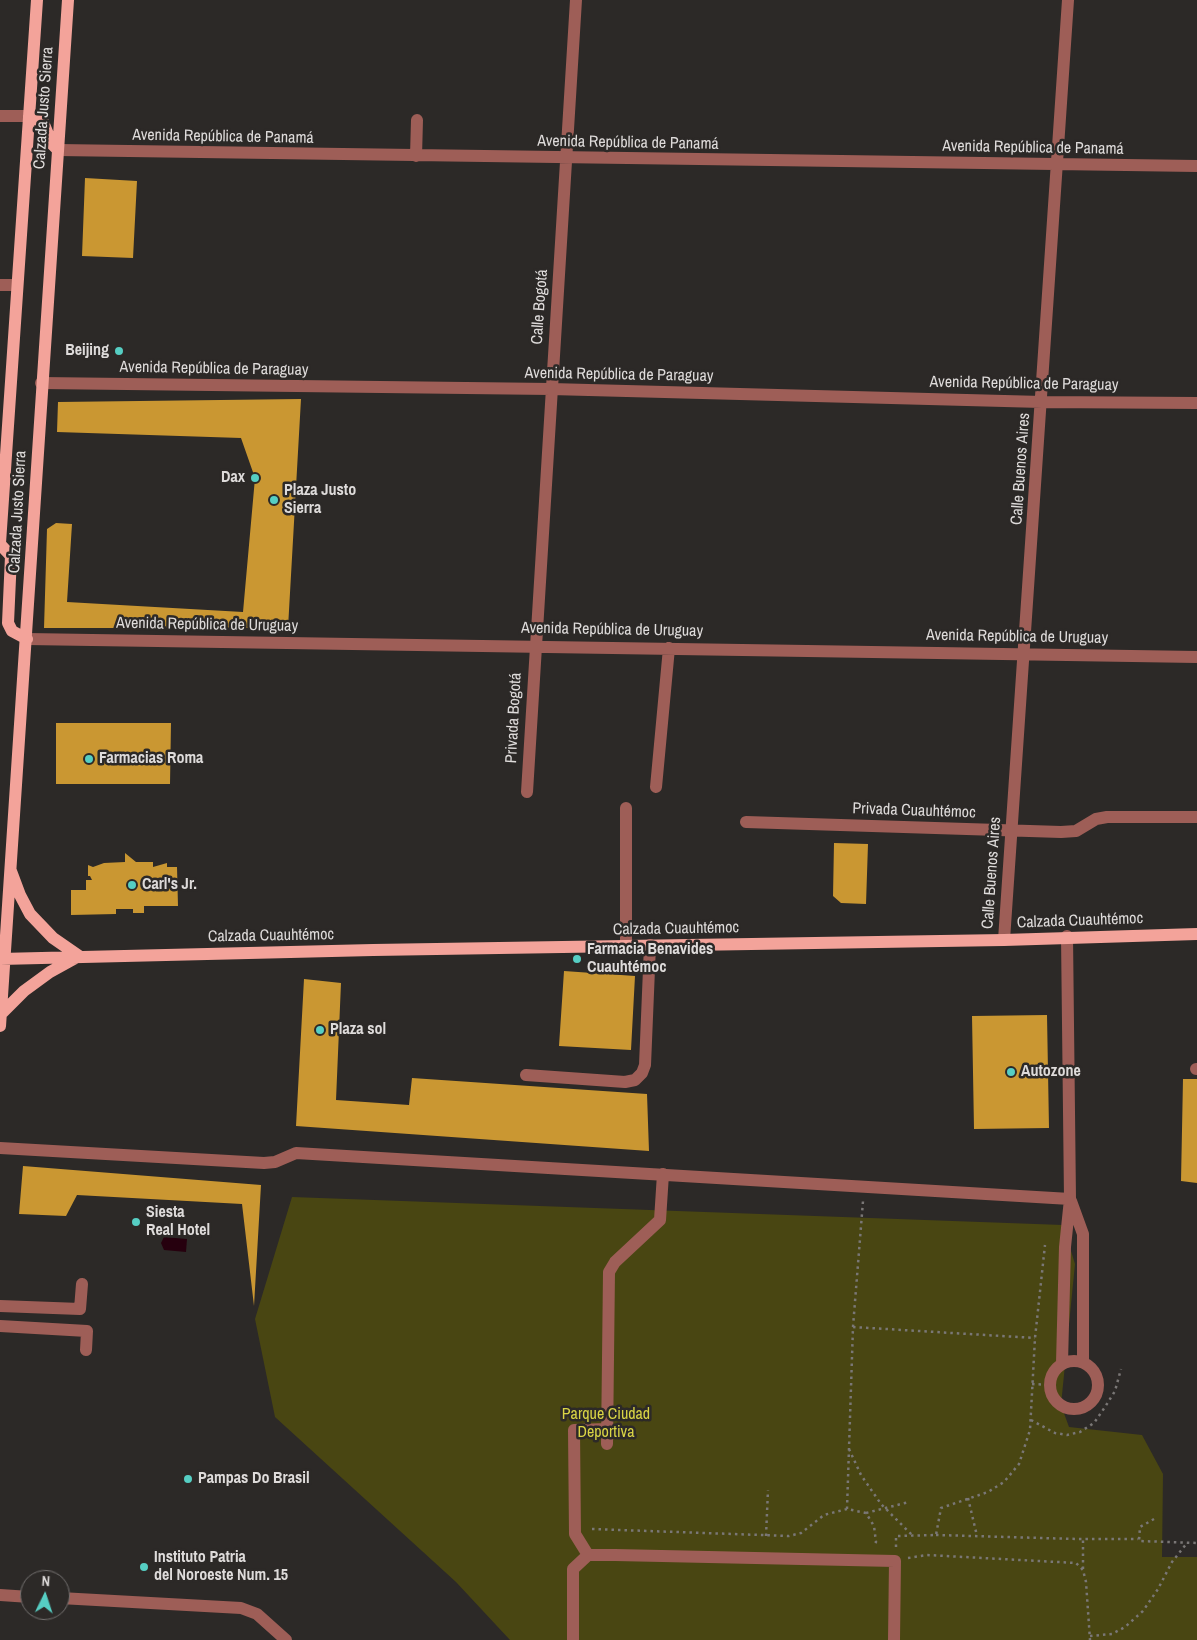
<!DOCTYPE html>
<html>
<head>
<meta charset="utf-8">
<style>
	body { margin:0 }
	#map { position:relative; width:1197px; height:1640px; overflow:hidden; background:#2c2927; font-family:"Archivo Narrow",sans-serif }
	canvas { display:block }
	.north { position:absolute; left:20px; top:1570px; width:50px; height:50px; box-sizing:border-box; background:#2c2927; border:1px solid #73706f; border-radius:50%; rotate:4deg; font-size:14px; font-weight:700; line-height:20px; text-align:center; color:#dedbda }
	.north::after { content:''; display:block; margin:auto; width:18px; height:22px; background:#56cec3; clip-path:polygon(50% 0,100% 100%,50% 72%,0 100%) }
</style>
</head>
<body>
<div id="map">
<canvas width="1197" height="1640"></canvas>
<div class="north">N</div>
</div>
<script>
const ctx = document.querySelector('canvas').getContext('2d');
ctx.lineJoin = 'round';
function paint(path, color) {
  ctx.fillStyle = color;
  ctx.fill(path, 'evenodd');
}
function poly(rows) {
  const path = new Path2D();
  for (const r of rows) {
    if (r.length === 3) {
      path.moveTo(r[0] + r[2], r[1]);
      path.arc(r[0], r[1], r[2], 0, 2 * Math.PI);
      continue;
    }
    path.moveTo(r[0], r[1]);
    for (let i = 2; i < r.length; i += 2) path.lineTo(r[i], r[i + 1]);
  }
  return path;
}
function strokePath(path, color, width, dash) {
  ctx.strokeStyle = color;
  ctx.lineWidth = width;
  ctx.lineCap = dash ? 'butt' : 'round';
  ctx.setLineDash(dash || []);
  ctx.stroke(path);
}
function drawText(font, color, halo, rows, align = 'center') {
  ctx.font = font + ' "Archivo Narrow",sans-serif';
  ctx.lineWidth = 5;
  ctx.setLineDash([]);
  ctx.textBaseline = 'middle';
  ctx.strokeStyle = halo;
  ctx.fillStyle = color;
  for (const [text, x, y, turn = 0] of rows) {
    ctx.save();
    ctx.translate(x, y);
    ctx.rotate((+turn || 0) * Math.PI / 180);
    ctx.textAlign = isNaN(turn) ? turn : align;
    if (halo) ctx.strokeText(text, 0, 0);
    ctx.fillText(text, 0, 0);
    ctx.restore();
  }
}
paint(poly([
	[292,1197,1063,1225,1075,1264,1061,1405,1069,1427,1142,1435,1163,1474,1162,1557,1197,1557,1197,1640,510,1640,456,1582,275,1417,255,1319]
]), '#494612');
paint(poly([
	[164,1237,187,1239,186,1252,164,1250,161,1243]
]), '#26000e');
paint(poly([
	[85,178,137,181,133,258,82,256],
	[301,399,288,628,44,628,47,529,56,523,72,524,67,602,243,612,255,478,241,438,57,432,58,402],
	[56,723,171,723,170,784,56,784],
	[834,843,868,844,866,904,841,903,833,896],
	[125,853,136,862,153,862,153,867,167,863,167,867,177,867,178,906,144,906,144,913,133,913,133,909,116,909,116,914,71,915,71,890,86,890,86,880,92,880,90,876,88,876,88,865,93,867,104,863,125,862],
	[564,971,635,976,631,1050,559,1046],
	[304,979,341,983,336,1100,409,1105,412,1078,647,1094,649,1151,296,1126],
	[1047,1015,1049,1128,974,1129,972,1016],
	[1183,1079,1197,1079,1197,1183,1181,1181],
	[23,1166,261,1185,254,1306,242,1204,77,1195,66,1216,19,1214]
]), '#ca9732');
strokePath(poly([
	[853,1327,1035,1338],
	[1032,1384,1050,1385],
	[1031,1420,1055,1433,1067,1435,1080,1432,1094,1423,1105,1407,1115,1391,1121,1369],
	[849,1449,861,1475,881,1504,912,1535],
	[968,1498,977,1536],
	[847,1509,853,1327,863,1201],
	[866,1513,909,1502],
	[1154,1519,1140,1527,1139,1541,1197,1543],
	[592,1529,789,1536,801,1533,824,1515,847,1509,866,1513,874,1526,876,1542,874,1546],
	[936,1535,1077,1539,1138,1539],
	[766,1536,768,1490],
	[896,1547,896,1536,936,1535,941,1508,988,1492,1004,1482,1019,1464,1030,1430,1035,1338,1045,1245],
	[908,1558,927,1555,1076,1563,1083,1570,1086,1582,1090,1640],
	[1083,1569,1083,1539],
	[1090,1636,1112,1634,1125,1627,1143,1611,1158,1589,1172,1562,1187,1543]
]), '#7a7776', 2.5, [2.5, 4]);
strokePath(poly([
	[0,116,29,116],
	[58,150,1197,166],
	[416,156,417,120],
	[0,285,17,285],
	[41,383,551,389,1042,402,1197,403],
	[27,639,1197,657],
	[656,787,669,648],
	[527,792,576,0],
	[746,822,1061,832,1076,831,1096,819,1107,817,1197,817],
	[1004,940,1068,0],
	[626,946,626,808],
	[1196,1069,1197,1069],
	[526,1075,625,1082,635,1080,642,1073,645,1065,650,945],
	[0,1148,264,1163,275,1162,296,1153,1070,1199],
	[1071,1201,1083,1234,1083,1362],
	[0,1306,80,1309,82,1284],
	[0,1326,87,1331,86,1350],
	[1074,1385,24],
	[1062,1363,1065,1247,1070,1199,1067,936],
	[607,1444,609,1272,615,1262,660,1220,663,1174],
	[588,1555,575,1534,574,1430,608,1429],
	[0,1595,30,1597],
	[60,1598,241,1608,257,1614,286,1640],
	[573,1640,573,1569,588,1555,615,1555,895,1561,894,1640]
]), '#9e5e57', 12);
strokePath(poly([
	[29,116,43,122,52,144,58,150],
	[0,543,37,0],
	[0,544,11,556,8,623,12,631,27,639],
	[0,959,373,950,1004,940,1197,934],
	[1,1014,24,991,50,972,79,956,53,938,30,914,20,895,11,871],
	[0,1026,68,0]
]), '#f3a39a', 12);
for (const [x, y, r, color] of [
	[119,351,5,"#56cec3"],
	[255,478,5,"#56cec3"],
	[274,500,5,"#56cec3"],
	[89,759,5,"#56cec3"],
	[132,885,5,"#56cec3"],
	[577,959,5,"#56cec3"],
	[320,1030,5,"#56cec3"],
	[1011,1072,5,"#56cec3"],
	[136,1222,5,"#56cec3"],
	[188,1479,5,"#56cec3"],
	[144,1567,5,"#56cec3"]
]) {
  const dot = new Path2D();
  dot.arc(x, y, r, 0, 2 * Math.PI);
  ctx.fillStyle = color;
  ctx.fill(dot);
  strokePath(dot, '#2c2927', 2);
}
drawText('16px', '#dedbda', '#2c2927', [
	["Calzada Justo Sierra",44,108,-86],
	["Avenida República de Panamá",223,137,1],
	["Avenida República de Panamá",628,143,1],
	["Avenida República de Panamá",1033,148,1],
	["Calle Bogotá",540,307,-86],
	["Avenida República de Paraguay",214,369,1],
	["Avenida República de Paraguay",619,375,1],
	["Avenida República de Paraguay",1024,384,1],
	["Calle Buenos Aires",1021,469,-86],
	["Calzada Justo Sierra",18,512,-87],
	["Avenida República de Uruguay",207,625,1],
	["Avenida República de Uruguay",612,630,1],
	["Avenida República de Uruguay",1017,637,1],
	["Privada Bogotá",514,718,-87],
	["Privada Cuauhtémoc",914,811,2],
	["Calle Buenos Aires",992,873,-86],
	["Calzada Cuauhtémoc",1080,921,-2],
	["Calzada Cuauhtémoc",676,929,-1],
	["Calzada Cuauhtémoc",271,936,-1]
]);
drawText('bold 16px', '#dedbda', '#2c2927', [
	["Beijing",109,351,"right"],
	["Dax",245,478,"right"],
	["Plaza Justo",284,491],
	["Sierra",284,509],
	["Farmacias Roma",99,759],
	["Carl's Jr.",142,885],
	["Farmacia Benavides",587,950],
	["Cuauhtémoc",587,968],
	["Plaza sol",330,1030],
	["Autozone",1021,1072],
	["Siesta",146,1213],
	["Real Hotel",146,1231],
	["Pampas Do Brasil",198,1479],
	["Instituto Patria",154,1558],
	["del Noroeste Num. 15",154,1576]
], 'left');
drawText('16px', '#d9d445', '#2c2927', [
	["Parque Ciudad",606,1415],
	["Deportiva",606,1433]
]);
</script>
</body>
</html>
